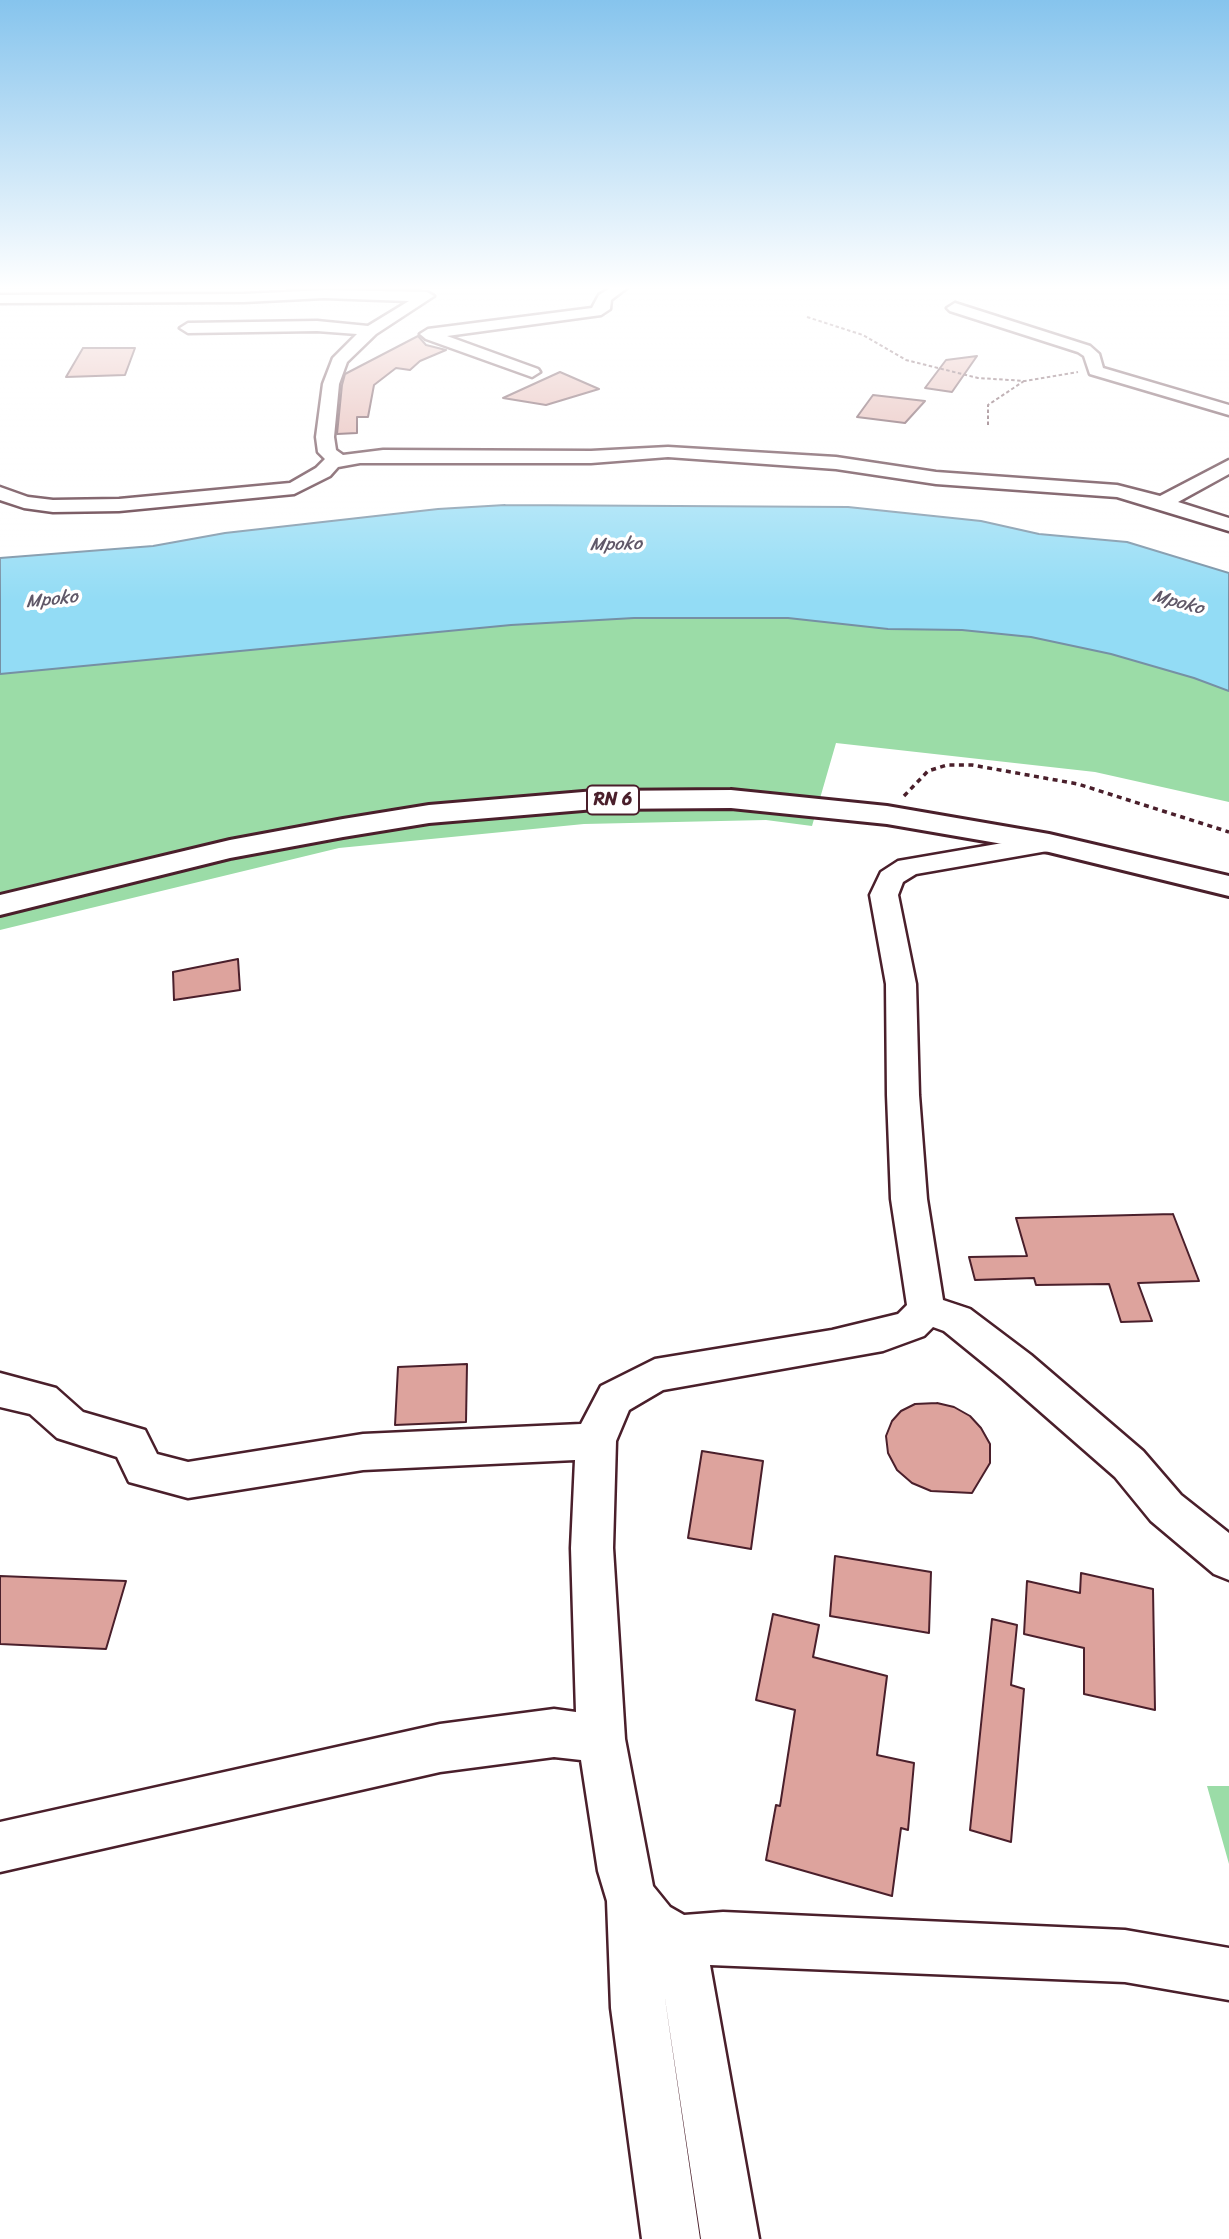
<!DOCTYPE html>
<html>
<head>
<meta charset="utf-8">
<style>
	body { margin:0 }
	canvas { display:block; background:#fff }
</style>
</head>
<body>
<canvas width="1229" height="2239"></canvas>
<script>
const ctx = document.querySelector('canvas').getContext('2d');
ctx.lineJoin = 'round';
function paint(path, color) {
  ctx.fillStyle = color;
  ctx.fill(path, 'evenodd');
}
function poly(rows) {
  const path = new Path2D();
  for (const r of rows) {
    path.moveTo(r[0], r[1]);
    for (let i = 2; i < r.length; i += 2) path.lineTo(r[i], r[i + 1]);
  }
  return path;
}
function strokePath(path, color, width, dash) {
  ctx.strokeStyle = color;
  ctx.lineWidth = width;
  ctx.lineCap = dash ? 'butt' : 'round';
  ctx.setLineDash(dash || []);
  ctx.stroke(path);
}
function drawText(font, color, halo, rows, align = 'center') {
  ctx.font = font + ' Sriracha,sans-serif';
  ctx.lineWidth = 7;
  ctx.setLineDash([]);
  ctx.textBaseline = 'middle';
  ctx.strokeStyle = halo;
  ctx.fillStyle = color;
  for (const [text, x, y, turn = 0] of rows) {
    ctx.save();
    ctx.translate(x, y);
    ctx.rotate((+turn || 0) * Math.PI / 180);
    ctx.textAlign = isNaN(turn) ? turn : align;
    if (halo) ctx.strokeText(text, 0, 0);
    ctx.fillText(text, 0, 0);
    ctx.restore();
  }
}
paint(poly([
	[634,618,788,618,888,629,962,630,1031,637,1111,654,1194,678,1229,691,1229,802,1095,772,836,743,812,826,766,820,584,824,339,848,0,930,0,674,511,625],
	[1207,1786,1229,1786,1229,1864]
]), '#9bdca7');
const water = poly([
	[505,505,848,507,981,521,1039,534,1127,542,1229,573,1229,691,1194,678,1111,654,1031,637,962,630,888,629,788,618,634,618,511,625,0,674,0,558,153,546,225,533,438,509,505,505]
]);
paint(water, '#93dcf5');
strokePath(water, '#7690a4', 2);
const building = poly([
	[418,336,426,345,446,350,420,361,410,370,396,368,374,385,368,417,357,417,357,433,337,434,342,385,345,374,418,336],
	[83,348,135,348,125,375,66,377,83,348],
	[977,356,952,392,925,388,946,360,977,356],
	[560,372,599,389,546,405,503,398,560,372],
	[873,395,925,401,905,423,857,417,873,395],
	[238,959,240,990,174,1000,173,972,238,959],
	[1173,1214,1199,1281,1138,1283,1152,1321,1121,1322,1109,1284,1036,1285,1034,1278,975,1280,969,1257,1027,1256,1016,1218,1173,1214],
	[467,1364,466,1422,395,1425,398,1367,467,1364],
	[937,1403,954,1407,970,1416,981,1428,990,1444,990,1463,972,1493,931,1491,912,1483,897,1470,888,1453,886,1436,892,1421,901,1411,915,1404,937,1403],
	[702,1451,763,1461,751,1549,688,1538,702,1451],
	[835,1556,931,1572,929,1633,830,1616,835,1556],
	[1081,1573,1153,1589,1155,1710,1084,1694,1084,1648,1024,1634,1027,1581,1080,1593,1081,1573],
	[0,1576,126,1581,106,1649,0,1644,0,1576],
	[773,1614,819,1625,813,1657,887,1676,877,1755,914,1763,908,1830,901,1828,892,1896,766,1860,776,1805,780,1806,795,1710,756,1700,773,1614],
	[992,1619,1017,1625,1011,1685,1024,1689,1011,1842,970,1830,992,1619]
]);
paint(building, '#dda39d');
strokePath(building, '#4a1f2b', 2);
const street = poly([
	[612,287,628,287,611,300,610,309,601,315,447,336,538,369,540,372,532,377,426,339,420,334,428,329,592,308,599,295,612,287],
	[324,290,427,292,434,296,376,334,347,362,339,384,334,437,336,450,343,455,383,450,591,451,668,447,836,457,936,472,1117,485,1160,496,1229,460,1229,474,1178,502,1229,518,1229,531,1117,497,936,484,836,469,668,457,591,463,360,463,338,467,330,476,294,494,119,511,53,512,24,508,0,500,0,487,28,497,53,500,119,499,290,483,316,468,325,459,318,452,316,437,323,384,333,358,357,334,317,331,188,333,180,328,188,323,317,321,368,326,409,301,324,298,244,302,0,303,0,295,244,294,324,290],
	[955,303,1090,346,1099,354,1103,368,1229,405,1229,415,1090,374,1084,356,1078,352,950,311,947,308,955,303],
	[1049,835,1059,837,1063,843,1059,849,916,874,903,882,898,895,916,984,919,1095,927,1199,943,1300,970,1309,1031,1355,1143,1451,1181,1495,1229,1533,1229,1580,1214,1574,1151,1521,1115,1477,1003,1379,944,1331,933,1327,924,1336,883,1351,663,1390,629,1410,616,1441,613,1548,625,1739,653,1886,670,1907,684,1915,723,1912,1125,1930,1229,1948,1229,2000,1125,1982,710,1965,759,2239,701,2239,664,1992,700,2239,642,2239,611,2008,607,1901,598,1871,581,1760,554,1757,440,1772,0,1872,0,1822,440,1724,554,1709,576,1712,571,1548,575,1460,363,1470,188,1498,129,1482,117,1457,57,1438,30,1414,0,1407,0,1373,56,1388,83,1412,145,1430,157,1454,188,1462,363,1434,581,1424,601,1386,655,1359,832,1330,898,1314,907,1305,891,1199,887,1095,886,984,870,895,881,872,898,861,1049,835]
]);
const primary = poly([
	[731,790,887,806,1049,834,1229,876,1229,896,1049,852,887,824,731,808,595,809,429,823,343,837,230,858,0,915,0,895,230,840,343,819,429,805,595,791,731,790]
]);
strokePath(street, '#4a1f2b', 5);
strokePath(primary, '#4a1f2b', 6);
strokePath(poly([
	[807,317,863,335,906,360,978,378,1025,381,1078,372],
	[988,425,988,405,1024,381]
]), '#4a1f2b', 2, [3.5, 2.5]);
strokePath(poly([
	[904,796,928,771,947,765,972,765,1078,784,1229,832]
]), '#4a1f2b', 3.5, [5, 4.5]);
paint(street, '#fff');
paint(primary, '#fff');
const sky = ctx.createLinearGradient(0, 0, 0, 600);
sky.addColorStop(0, '#86c4ed');
sky.addColorStop(0.48, '#fff');
sky.addColorStop(1, '#ffffff00');
ctx.fillStyle = sky;
ctx.fillRect(0, 0, 1229, 600);
drawText('italic 18px', '#605868', '#fff', [
	["Mpoko",616,545,-1],
	["Mpoko",52,600,-6],
	["Mpoko",1178,603,15]
]);
for (const [x, y, w] of [
	[613,800,52]
]) {
  const box = new Path2D();
  box.roundRect(x - w / 2, y - 14.5, w, 29, 5);
  ctx.fillStyle = '#fff';
  ctx.fill(box);
  strokePath(box, '#4a1f2b', 2);
}
drawText('bold 18px', '#4a1f2b', null, [
	["RN 6",613,800]
]);
</script>
</body>
</html>
